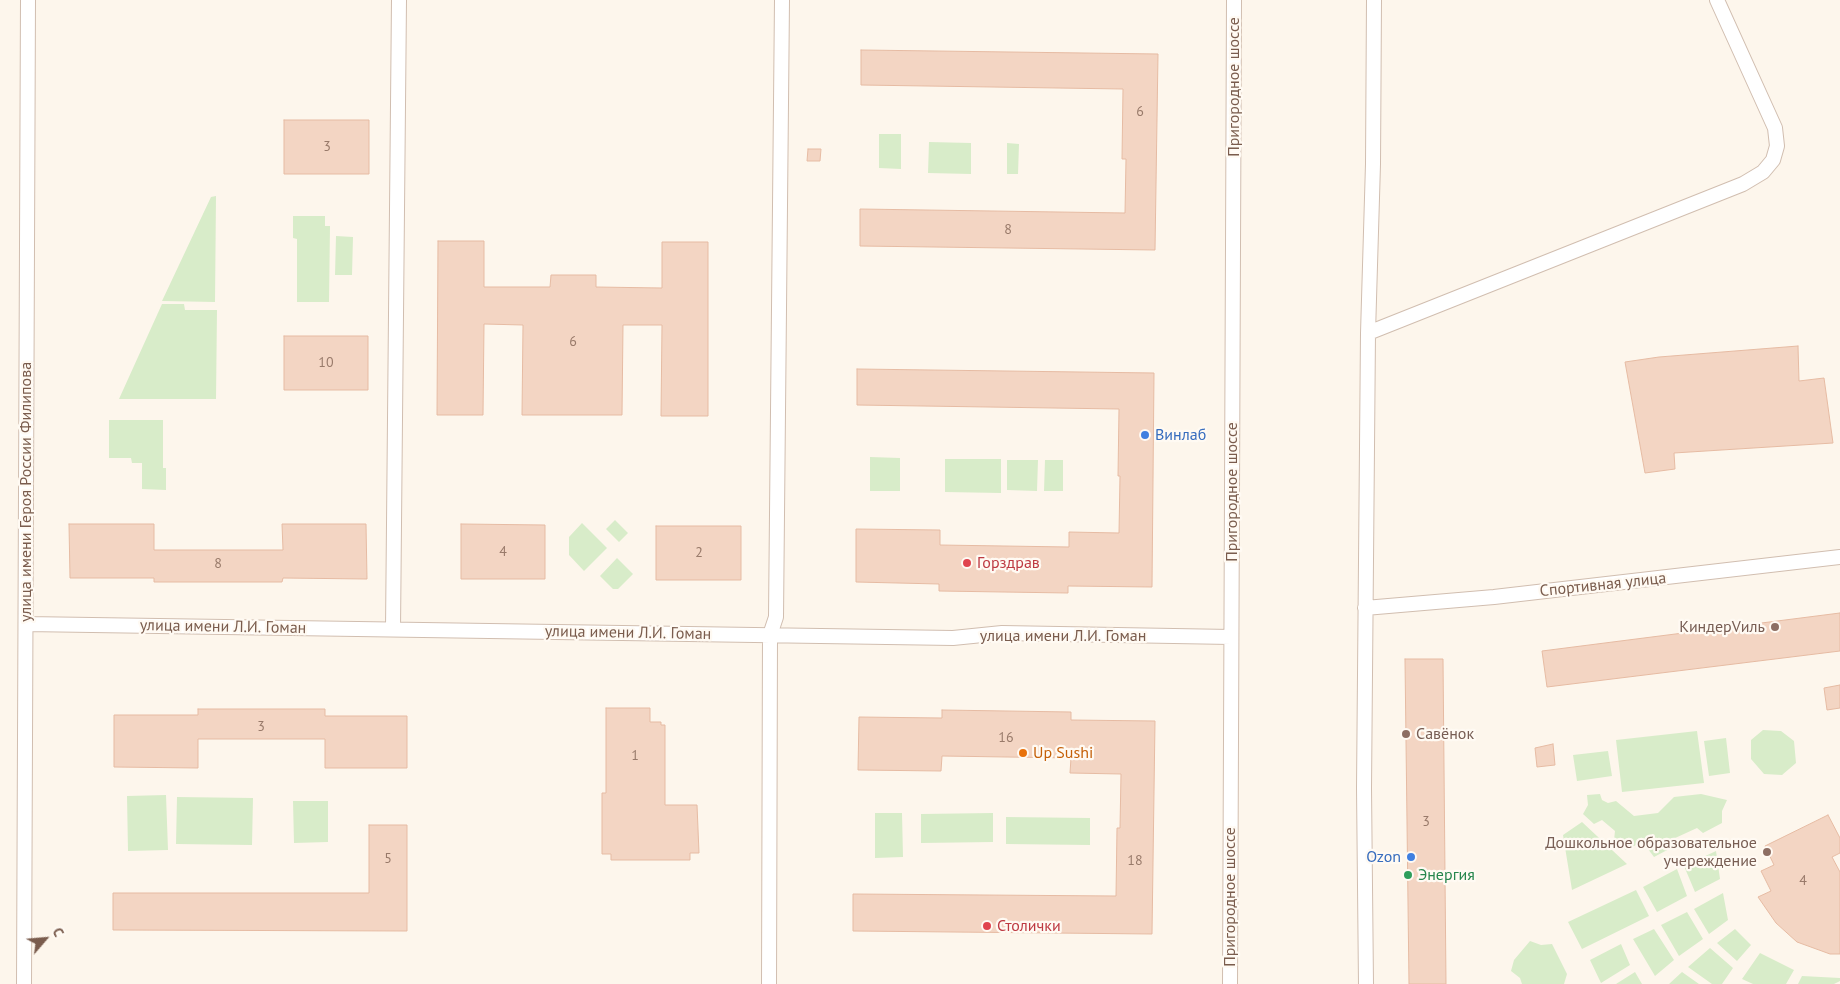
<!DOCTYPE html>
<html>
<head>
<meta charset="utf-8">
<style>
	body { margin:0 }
	#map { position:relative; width:1840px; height:984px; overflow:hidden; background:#fdf6ec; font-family:"PT Sans",sans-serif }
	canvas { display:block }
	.north { position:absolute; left:20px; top:914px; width:50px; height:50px; -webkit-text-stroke:4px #fffaf3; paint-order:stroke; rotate:63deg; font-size:14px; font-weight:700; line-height:20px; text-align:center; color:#7a5c4d }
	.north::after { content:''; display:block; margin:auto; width:18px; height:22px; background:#7a5c4d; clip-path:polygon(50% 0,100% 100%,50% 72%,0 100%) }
</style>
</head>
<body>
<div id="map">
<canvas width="1840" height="984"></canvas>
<div class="north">С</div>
</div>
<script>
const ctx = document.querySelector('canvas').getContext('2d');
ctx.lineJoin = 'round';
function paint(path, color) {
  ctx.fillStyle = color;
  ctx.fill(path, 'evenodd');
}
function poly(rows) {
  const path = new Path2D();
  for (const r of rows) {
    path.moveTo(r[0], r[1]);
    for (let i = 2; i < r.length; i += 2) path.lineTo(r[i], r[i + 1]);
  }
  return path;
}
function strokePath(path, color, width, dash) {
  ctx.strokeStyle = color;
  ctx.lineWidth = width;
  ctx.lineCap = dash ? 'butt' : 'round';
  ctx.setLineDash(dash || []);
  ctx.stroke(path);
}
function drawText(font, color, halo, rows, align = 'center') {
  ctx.font = font + ' "PT Sans",sans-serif';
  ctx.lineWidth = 4.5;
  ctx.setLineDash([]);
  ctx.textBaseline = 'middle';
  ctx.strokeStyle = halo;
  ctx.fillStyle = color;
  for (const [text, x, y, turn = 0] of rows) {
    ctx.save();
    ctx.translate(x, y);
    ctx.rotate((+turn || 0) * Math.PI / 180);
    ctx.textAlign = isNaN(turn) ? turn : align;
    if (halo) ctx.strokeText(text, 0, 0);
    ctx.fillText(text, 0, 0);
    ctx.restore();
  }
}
paint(poly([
	[879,134,901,134,901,169,879,168],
	[929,142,971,143,971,174,928,173],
	[1007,143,1019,144,1018,174,1007,174],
	[216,196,215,302,162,301,211,197],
	[293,216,325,216,325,226,330,226,329,302,297,302,297,239,293,238],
	[336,236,353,237,352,275,335,275],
	[162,304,184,304,185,310,217,310,216,399,119,399],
	[109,420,163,420,163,468,166,468,166,490,142,489,142,463,132,463,131,458,109,458],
	[870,457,900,458,900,491,870,491],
	[945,459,1001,459,1001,493,945,492],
	[1007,460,1038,460,1037,491,1007,490],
	[1045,460,1063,460,1063,491,1044,491],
	[615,520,628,533,619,542,606,529],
	[582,523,607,548,584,571,569,555,569,537],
	[617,558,633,574,618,589,613,589,600,576],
	[1763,730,1781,731,1794,741,1796,763,1782,775,1764,774,1751,759,1751,740],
	[1697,731,1704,783,1622,792,1616,740],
	[1726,738,1730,773,1709,776,1704,741],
	[1608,751,1612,776,1577,781,1573,755],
	[1600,794,1602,800,1608,803,1616,801,1634,816,1658,813,1674,797,1701,794,1727,800,1722,811,1722,823,1703,833,1697,828,1673,839,1671,848,1654,857,1648,849,1636,845,1626,850,1614,840,1615,831,1602,820,1594,824,1583,814,1588,805,1587,795],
	[166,795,168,850,128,851,127,796],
	[177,797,253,798,252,845,176,844],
	[293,801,328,801,328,842,294,843],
	[875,813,902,813,903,857,875,858],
	[993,813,993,842,921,843,921,814],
	[1006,817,1090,818,1090,845,1006,844],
	[1582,822,1627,864,1572,890,1563,835],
	[1716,851,1720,879,1695,892,1684,866],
	[1677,869,1687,896,1657,912,1643,887],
	[1636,890,1649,916,1582,949,1568,922],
	[1723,893,1728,920,1709,934,1694,909],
	[1687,912,1703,939,1679,956,1661,925],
	[1654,929,1674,960,1655,976,1633,939],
	[1735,929,1751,945,1737,961,1717,943],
	[1530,941,1541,945,1552,944,1567,974,1564,984,1522,984,1520,978,1511,971,1514,960],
	[1621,944,1630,965,1601,983,1590,960],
	[1710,948,1733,968,1722,984,1712,984,1688,967],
	[1760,953,1794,970,1786,984,1753,984,1742,979],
	[1635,972,1642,984,1616,984],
	[1682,972,1699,984,1669,984],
	[1802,976,1840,978,1840,981,1834,984,1798,984]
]), '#d8ecc9');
const building = poly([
	[861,50,1158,54,1155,250,860,246,860,209,1125,213,1126,159,1122,159,1123,89,861,85,861,50],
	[284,120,369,120,369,174,284,174,284,120],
	[808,149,821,149,820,161,807,161,808,149],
	[438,241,484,241,484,287,550,287,551,275,596,275,596,287,662,288,662,242,708,242,708,416,661,416,662,325,623,325,622,415,522,415,523,325,484,324,483,415,437,415,438,241],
	[284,336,368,336,368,390,284,390,284,336],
	[1798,346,1799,381,1824,378,1833,443,1674,453,1675,469,1645,473,1625,362,1659,357,1798,346],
	[857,369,1154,373,1152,587,1068,586,1068,593,939,591,939,584,856,582,856,529,940,530,940,545,1069,547,1069,532,1119,533,1120,476,1118,476,1119,409,857,405,857,369],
	[69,524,154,524,154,550,283,550,282,524,366,524,367,579,283,578,282,582,154,582,154,578,70,578,69,524],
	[461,524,545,525,545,579,461,579,461,524],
	[656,526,741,526,741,580,656,580,656,526],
	[1840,613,1840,651,1547,687,1542,651,1840,613],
	[1405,659,1443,659,1446,984,1409,984,1405,659],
	[1840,685,1840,708,1827,710,1824,688,1840,685],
	[606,708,650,708,650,722,661,722,661,725,665,725,665,805,697,805,699,853,690,853,690,860,611,860,611,854,602,854,602,793,606,793,606,708],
	[198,709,325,709,325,716,407,716,407,768,325,768,325,739,198,739,198,768,114,767,114,715,198,715,198,709],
	[942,710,1071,712,1071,720,1155,721,1152,934,853,931,853,894,1116,896,1117,828,1120,828,1121,774,1070,773,1071,758,942,756,941,771,858,770,859,717,942,718,942,710],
	[1553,744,1555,765,1537,767,1535,748,1553,744],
	[1828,815,1840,838,1840,853,1832,857,1840,872,1840,954,1830,954,1797,942,1776,923,1758,897,1771,891,1761,871,1774,865,1765,846,1828,815],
	[369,825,407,825,407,931,113,930,113,893,369,893,369,825]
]);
paint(building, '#f3d5c3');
strokePath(building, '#e6bba3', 1);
const street = poly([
	[1368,333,1743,184,1763,172,1773,160,1777,146,1775,128,1717,0],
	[1365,608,1494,597,1840,557],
	[26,624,953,638,1002,633,1231,637],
	[393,629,399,0],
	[24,984,28,0],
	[769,984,770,635,776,617,782,0],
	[1230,984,1234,0],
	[1366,984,1364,788,1368,333,1373,164,1374,0]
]);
strokePath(street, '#d1beb0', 16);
strokePath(street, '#fff', 14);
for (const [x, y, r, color] of [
	[1145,435,5,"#3f7fe0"],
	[967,563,5,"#e0444e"],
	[1775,627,5,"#8d6e63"],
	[1406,734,5,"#8d6e63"],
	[1023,753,5,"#e8710a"],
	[1767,852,5,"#8d6e63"],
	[1411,857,5,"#3f7fe0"],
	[1408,875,5,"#2e9e5b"],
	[987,926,5,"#e0444e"]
]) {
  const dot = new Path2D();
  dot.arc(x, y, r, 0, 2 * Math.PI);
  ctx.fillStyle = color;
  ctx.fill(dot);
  strokePath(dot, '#fffaf3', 2);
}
drawText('14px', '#987a6a', null, [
	["6",1140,112],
	["3",327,147],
	["8",1008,230],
	["6",573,342],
	["10",326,363],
	["4",503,552],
	["2",699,553],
	["8",218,564],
	["3",261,727],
	["16",1006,738],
	["1",635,756],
	["3",1426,822],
	["5",388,859],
	["18",1135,861],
	["4",1803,881]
]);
drawText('16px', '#7a5c4d', '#fffaf3', [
	["Пригородное шоссе",1234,87,-90],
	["улица имени Героя России Филипова",26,492,-90],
	["Пригородное шоссе",1232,492,-90],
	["Спортивная улица",1603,585,-6],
	["улица имени Л.И. Гоман",223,627,1],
	["улица имени Л.И. Гоман",628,633,1],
	["улица имени Л.И. Гоман",1063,636],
	["Пригородное шоссе",1230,897,-90]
]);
drawText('16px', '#366cbe', '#fffaf3', [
	["Винлаб",1155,435],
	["Ozon",1401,857,"right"]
], 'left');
drawText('16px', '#be3a42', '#fffaf3', [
	["Горздрав",977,563],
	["Столички",997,926]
], 'left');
drawText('16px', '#785e54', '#fffaf3', [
	["КиндерVиль",1765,627],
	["Савёнок",1416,734,"left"],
	["Дошкольное образовательное",1757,843],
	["учереждение",1757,861]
], 'right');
drawText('16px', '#c56008', '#fffaf3', [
	["Up Sushi",1033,753]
], 'left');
drawText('16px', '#27864d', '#fffaf3', [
	["Энергия",1418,875]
], 'left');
</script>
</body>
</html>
